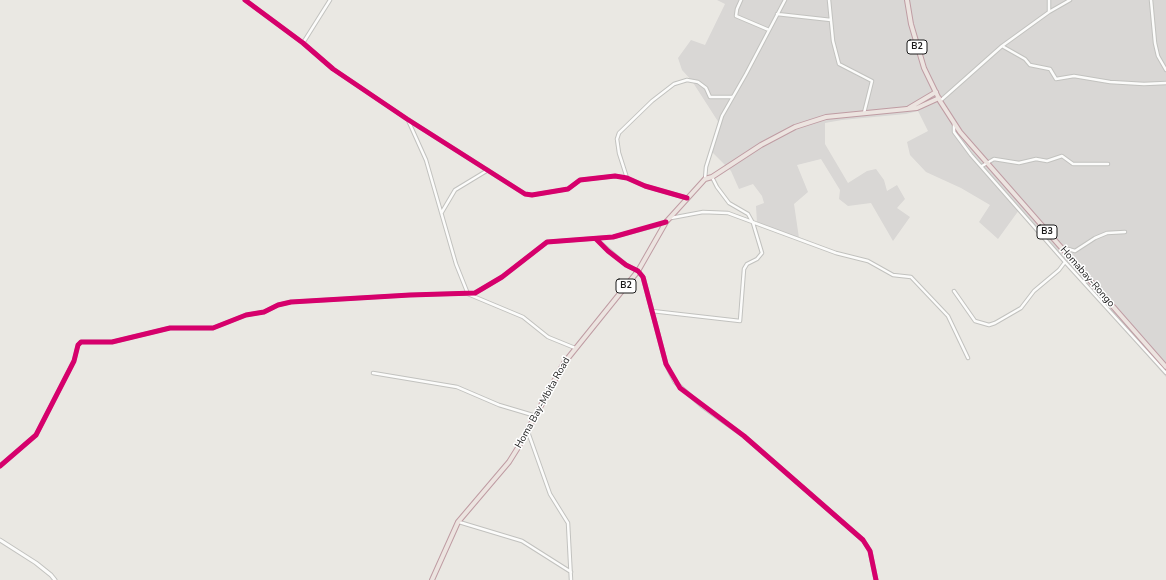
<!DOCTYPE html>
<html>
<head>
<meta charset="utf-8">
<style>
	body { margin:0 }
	canvas { display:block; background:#eae8e3 }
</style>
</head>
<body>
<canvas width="1166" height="580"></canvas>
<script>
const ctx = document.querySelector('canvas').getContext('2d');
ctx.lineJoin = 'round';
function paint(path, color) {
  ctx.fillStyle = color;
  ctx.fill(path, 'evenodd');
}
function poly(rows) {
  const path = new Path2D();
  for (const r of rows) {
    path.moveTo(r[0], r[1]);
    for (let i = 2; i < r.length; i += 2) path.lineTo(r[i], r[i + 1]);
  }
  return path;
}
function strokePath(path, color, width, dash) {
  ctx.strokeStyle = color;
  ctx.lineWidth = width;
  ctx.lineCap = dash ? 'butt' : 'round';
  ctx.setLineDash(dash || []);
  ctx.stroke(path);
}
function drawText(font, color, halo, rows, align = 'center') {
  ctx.font = font + ' "Nunito Sans",sans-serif';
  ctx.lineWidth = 3;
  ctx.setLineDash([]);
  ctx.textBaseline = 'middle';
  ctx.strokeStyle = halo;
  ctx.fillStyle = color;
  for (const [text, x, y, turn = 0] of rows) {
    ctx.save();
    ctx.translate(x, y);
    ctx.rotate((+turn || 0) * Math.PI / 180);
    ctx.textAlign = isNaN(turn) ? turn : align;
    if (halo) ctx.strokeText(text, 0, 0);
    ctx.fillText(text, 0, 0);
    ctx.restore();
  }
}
paint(poly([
	[717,0,1166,0,1166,377,1019,210,998,239,979,222,990,205,961,188,926,172,910,155,907,142,928,131,918,111,906,114,842,120,825,123,825,144,848,183,867,171,876,169,884,180,887,191,897,185,905,199,897,208,910,217,893,241,871,203,848,206,839,199,840,190,821,159,797,165,808,192,794,204,799,238,757,223,756,206,764,203,762,196,753,184,739,189,731,171,712,152,719,123,692,81,682,70,678,58,691,40,705,45,725,4]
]), '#d9d7d5');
const minor = poly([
	[245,0,303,43,333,69,407,119,525,194,532,195,568,189,580,180,615,176,627,178,645,186,687,198],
	[741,0,737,9,736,16,769,30],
	[829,0,833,41,839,64,872,81,864,113],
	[1151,0,1155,43,1158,56,1166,70],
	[1049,12,1049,0],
	[777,14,831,20],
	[303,43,330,0],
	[1002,46,1025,59,1030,65,1050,69,1056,79,1074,76,1110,82,1144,84,1166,83],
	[940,101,1002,46,1049,12,1070,0],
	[408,120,426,160,456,264,468,294,523,317,548,337,575,348],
	[954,124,954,132,971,155,1065,262,1166,373],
	[982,166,994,159,1019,163,1036,159,1047,161,1062,156,1073,164,1108,164],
	[627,178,619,153,617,139,619,133,652,101,674,84,687,80,698,82,706,88,710,97,732,97],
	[705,179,706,167,722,116,746,74,785,0],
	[442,212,455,190,488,170],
	[671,218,703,212,728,213,836,253,868,261,893,275,911,277,948,316,968,358],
	[596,239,626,265,638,271],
	[1065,251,1068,249,1075,251,1095,238,1107,233,1125,232],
	[954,291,975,321,989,325,995,323,1021,308,1034,291,1059,270,1065,262],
	[652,311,740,321,744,269,747,264,757,259,762,253,753,223,748,214,729,203,717,187,712,177],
	[373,373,457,387,499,405,536,416],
	[528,432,550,494,568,523,571,580],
	[0,466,36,435,74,361,78,345,81,342,112,342,170,328,213,328,246,315,264,312,278,305,291,302,410,295,475,293,502,277,547,242,613,237,665,223],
	[459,522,522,541,571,572]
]);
const tertiary = poly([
	[638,271,643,277,666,364,675,382,702,406,744,436,863,540,870,551,876,580],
	[0,540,36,563,51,575,55,580]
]);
const trunk = poly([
	[907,0,911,24,924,68,940,101,960,132,1166,367],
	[909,108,936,92],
	[432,580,458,522,509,462,519,446,564,363,638,271,666,222,705,179,712,177,761,145,795,127,826,117,917,108,939,98]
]);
strokePath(minor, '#c2c2bf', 4.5);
strokePath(tertiary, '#c2c2bf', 5);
strokePath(trunk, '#bf9ca3', 6);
strokePath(minor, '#fcfcfb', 2.5);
strokePath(tertiary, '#fcfcfb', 3);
strokePath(trunk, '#ece4e0', 4);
strokePath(poly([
	[245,0,303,43,333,69,407,119,525,194,532,195,568,189,580,180,615,176,627,178,645,186,687,198],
	[596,239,608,251,626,265,638,271,643,277,666,364,680,388,744,436,863,540,870,551,876,580],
	[0,466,36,435,74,361,78,345,81,342,112,342,170,328,213,328,246,315,264,312,278,305,291,302,410,295,475,293,502,277,547,242,613,237,666,222]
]), '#d6006c', 5);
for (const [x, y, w] of [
	[917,47,20],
	[1047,232,20],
	[626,286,20]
]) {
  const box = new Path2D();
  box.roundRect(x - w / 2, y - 7, w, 14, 3);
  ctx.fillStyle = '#fff';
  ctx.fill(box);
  strokePath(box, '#1b1b1b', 1);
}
drawText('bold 9px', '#1b1b1b', null, [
	["B2",917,47],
	["B3",1047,232],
	["B2",626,286]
]);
drawText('10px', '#1b1b1b', '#fff', [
	["Homabay-Rongo",1087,277,49],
	["Homa Bay-Mbita Road",543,403,-61]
]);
</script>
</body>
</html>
